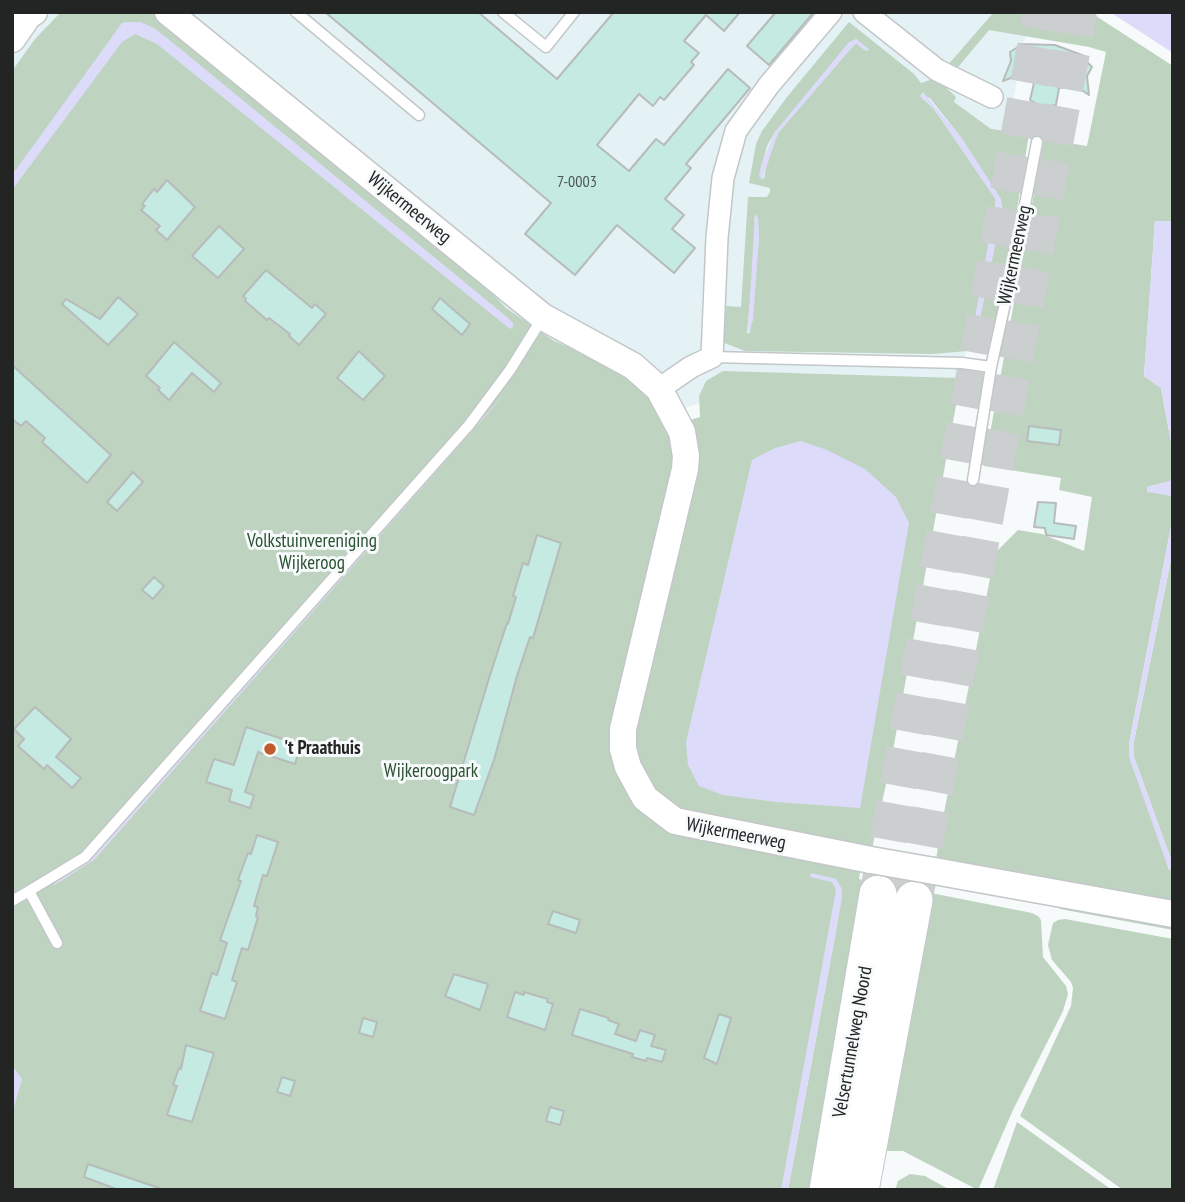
<!DOCTYPE html>
<html>
<head>
<meta charset="utf-8">
<style>
	body { margin:0 }
	#map { position:relative; width:1185px; height:1202px; overflow:hidden; background:#f6fafb; font-family:"PT Sans Narrow",sans-serif }
	canvas { display:block }
	.frame { position:absolute; inset:0; border:14px solid #232525; pointer-events:none }
</style>
</head>
<body>
<div id="map">
<canvas width="1185" height="1202"></canvas>
<div class="frame"></div>
</div>
<script>
const ctx = document.querySelector('canvas').getContext('2d');
ctx.lineJoin = 'round';
function paint(path, color) {
  ctx.fillStyle = color;
  ctx.fill(path, 'evenodd');
}
function poly(rows) {
  const path = new Path2D();
  for (const r of rows) {
    path.moveTo(r[0], r[1]);
    for (let i = 2; i < r.length; i += 2) path.lineTo(r[i], r[i + 1]);
  }
  return path;
}
function strokePath(path, color, width, dash) {
  ctx.strokeStyle = color;
  ctx.lineWidth = width;
  ctx.lineCap = dash ? 'butt' : 'round';
  ctx.setLineDash(dash || []);
  ctx.stroke(path);
}
function drawText(font, color, halo, rows, align = 'center') {
  ctx.font = font + ' "PT Sans Narrow",sans-serif';
  ctx.lineWidth = 6;
  ctx.setLineDash([]);
  ctx.textBaseline = 'middle';
  ctx.strokeStyle = halo;
  ctx.fillStyle = color;
  for (const [text, x, y, turn = 0] of rows) {
    ctx.save();
    ctx.translate(x, y);
    ctx.rotate((+turn || 0) * Math.PI / 180);
    ctx.textAlign = isNaN(turn) ? turn : align;
    if (halo) ctx.strokeText(text, 0, 0);
    ctx.fillText(text, 0, 0);
    ctx.restore();
  }
}
paint(poly([
	[12,12,1030,12,961,378,799,373,648,419,12,134]
]), '#e4f1f5');
paint(poly([
	[61,12,157,12,468,269,506,308,554,341,588,355,618,372,655,400,667,427,700,417,699,396,706,381,723,371,961,378,891,761,872,849,864,848,859,879,867,881,809,1190,788,1190,842,898,784,1190,12,1190,12,71,35,39],
	[994,12,1096,12,1096,16,1173,66,1173,221,1155,221,1144,376,1161,388,1173,453,1171,481,1147,487,1147,491,1173,496,1173,516,1129,744,1169,870,1173,868,1173,905,936,861,939,838,995,553,1018,530,1042,534,1084,551,1092,497,1059,490,1061,478,984,466,1044,139,1087,146,1106,52,1089,47,989,30,954,72,947,66],
	[849,22,914,74,921,83,936,78,956,97,954,102,991,129,1029,134,1010,254,995,328,989,338,967,351,933,354,745,351,722,342,726,306,741,307,748,197,767,197,770,192,770,188,749,183,756,144,762,131,787,97],
	[856,39,866,51,856,43,843,57,778,133,768,157,764,179,759,176,767,146,775,132],
	[920,96,930,98,963,140,1002,205,979,323,996,199,934,109],
	[754,215,759,237,750,333,747,333,756,234],
	[1173,550,1173,865,1134,757,1134,741],
	[931,893,1032,913,1038,916,1041,920,1043,957,1066,986,1068,994,1063,1011,1013,1110,978,1190,903,1151,878,1151],
	[1060,906,1173,924,1173,930,1060,909],
	[1065,919,1173,939,1173,1190,1123,1190,1020,1116,1071,1006,1073,988,1071,982,1052,960,1048,945,1053,923,1058,920],
	[1017,1122,1112,1190,993,1190],
	[910,1174,925,1176,950,1190,895,1190,898,1181]
]), '#bfd4c0');
paint(poly([
	[1110,12,1173,12,1173,53],
	[127,22,140,22,154,28,167,38,507,317,513,323,513,327,510,329,495,317,157,44,135,34,122,42,12,190,12,175,122,23],
	[856,39,870,50,866,51,856,43,778,133,762,180,759,176,762,163,775,132,849,42],
	[923,92,963,140,1001,199,1002,212,979,323,975,322,976,312,996,200,934,109,920,95],
	[755,213,758,218,759,237,753,320,748,335],
	[1155,221,1173,221,1173,453,1161,388,1144,376],
	[511,387,94,860,53,886],
	[801,441,827,450,865,469,896,497,909,523,860,808,776,802,723,795,699,786,688,765,686,742,752,460,775,448],
	[1173,474,1173,496,1147,492,1147,487,1170,481],
	[1173,516,1173,550,1134,741,1134,757,1173,865,1173,868,1169,870,1129,757,1129,744],
	[811,873,836,879,842,889,842,898,788,1190,781,1190,836,890,832,882,810,877],
	[12,1065,22,1079,12,1114]
]), '#dcdcfa');
const building = poly([
	[325,12,478,12,557,79,614,12,740,12,724,31,706,15,684,41,699,53,691,62,694,65,664,100,660,97,653,106,639,94,597,145,629,171,656,139,664,145,728,69,750,88,686,164,691,168,665,199,684,215,672,229,695,248,674,273,617,225,575,275,525,234,551,203,325,12],
	[776,12,814,12,769,65,747,46,776,12],
	[1019,44,1055,45,1087,57,1086,61,1092,67,1087,76,1089,95,1076,86,1059,88,1056,105,1049,106,1040,120,1037,104,1030,100,1034,83,1018,75,1003,81,1011,61,1010,52,1018,47,1019,44],
	[167,180,195,207,167,240,156,230,160,226,141,210,145,206,142,204,154,189,157,192,167,180],
	[219,226,244,249,218,278,192,256,219,226],
	[266,270,312,308,315,304,326,314,299,345,289,336,290,334,269,318,267,320,245,301,246,299,243,296,266,270],
	[118,297,138,314,108,345,62,304,66,299,100,319,118,297],
	[440,298,470,324,462,335,432,309,440,298],
	[174,342,221,383,214,392,192,373,169,400,158,390,160,388,146,376,174,342],
	[359,351,385,376,363,400,337,378,359,351],
	[12,365,111,455,87,483,42,442,45,438,26,421,21,426,12,419,12,365],
	[1029,426,1061,430,1059,445,1027,441,1029,426],
	[133,472,143,482,117,511,107,502,133,472],
	[1038,502,1056,503,1054,523,1076,526,1074,539,1046,535,1045,528,1034,527,1038,502],
	[537,535,561,543,533,638,530,637,517,676,494,760,474,815,450,807,490,675,507,623,508,624,516,597,513,596,523,563,528,565,537,535],
	[154,577,164,586,153,599,142,590,154,577],
	[35,707,71,739,56,757,81,778,72,788,47,765,44,769,18,746,24,739,14,729,35,707],
	[246,727,301,745,295,764,258,752,245,792,254,795,250,808,229,801,232,790,206,782,214,759,234,765,246,727],
	[257,835,278,842,267,876,263,875,254,906,258,907,256,916,258,917,248,950,242,948,232,980,237,982,225,1019,200,1011,212,973,217,975,227,943,220,940,241,881,238,880,248,853,251,854,257,835],
	[553,911,580,920,576,933,548,924,553,911],
	[454,974,488,984,480,1010,445,996,454,974],
	[515,992,524,995,524,992,548,999,547,1002,553,1004,545,1030,507,1017,515,992],
	[580,1009,609,1018,608,1020,619,1024,615,1034,636,1041,640,1030,655,1035,651,1046,666,1050,662,1062,647,1058,646,1061,632,1057,633,1054,572,1035,580,1009],
	[719,1014,731,1018,717,1064,704,1058,719,1014],
	[363,1018,377,1022,373,1037,359,1033,363,1018],
	[186,1045,214,1053,192,1122,167,1115,177,1086,173,1085,179,1068,181,1069,186,1045],
	[282,1077,295,1081,290,1096,277,1092,282,1077],
	[550,1107,564,1111,560,1125,546,1121,550,1107],
	[88,1164,159,1188,159,1190,119,1190,84,1177,88,1164]
]);
paint(building, '#c4eae2');
strokePath(building, '#b7bbba', 2);
strokePath(poly([
	[878,894,1042,12],
	[914,900,1079,12]
]), '#cccfd0', 37, [37, 18]);
const service = poly([
	[296,12,419,115],
	[503,12,546,47,574,12],
	[712,357,962,363,991,367,1013,267,1037,142],
	[973,480,991,367],
	[12,901,29,891],
	[57,943,29,891,85,857,469,425,510,370,543,317]
]);
const minor = poly([
	[864,12,937,70,992,97],
	[659,389,691,367,712,357,717,238,723,178,736,131,769,85,831,12]
]);
const tertiary = poly([
	[168,12,543,317,633,366,659,389,682,432,686,456,685,469,623,729,623,749,628,767,645,798,675,821,871,860],
	[12,39,28,16,34,12],
	[934,871,1173,914]
]);
const motorway = poly([
	[828,1190,878,894],
	[860,1190,914,900]
]);
strokePath(service, '#c3c7c8', 13);
strokePath(minor, '#c3c7c8', 24);
strokePath(tertiary, '#c3c7c8', 29);
strokePath(motorway, '#c3c7c8', 39);
strokePath(service, '#fff', 10);
strokePath(minor, '#fff', 21);
strokePath(tertiary, '#fff', 26);
strokePath(motorway, '#fff', 37);
const tertiaryBridge = poly([
	[871,860,934,871]
]);
strokePath(tertiaryBridge, '#c3c7c8', 29, []);
strokePath(tertiaryBridge, '#fff', 26);
for (const [x, y, r, color] of [
	[270,749,7,"#c15b2c"]
]) {
  const dot = new Path2D();
  dot.arc(x, y, r, 0, 2 * Math.PI);
  ctx.fillStyle = color;
  ctx.fill(dot);
  strokePath(dot, '#f6fafb', 2.5);
}
drawText('16px', '#4b5654', null, [
	["7-0003",577,182]
]);
drawText('19px', '#232525', '#f6fafb', [
	["Wijkermeerweg",409,208,39],
	["Wijkermeerweg",1015,255,-78],
	["Wijkermeerweg",736,834,11],
	["Velsertunnelweg Noord",853,1042,-80]
]);
drawText('19px', '#2b5130', '#f6fafb', [
	["Volkstuinvereniging",312,542],
	["Wijkeroog",312,564],
	["Wijkeroogpark",431,772]
]);
drawText('bold 19px', '#232525', '#f6fafb', [
	["'t Praathuis",284,749]
], 'left');
</script>
</body>
</html>
